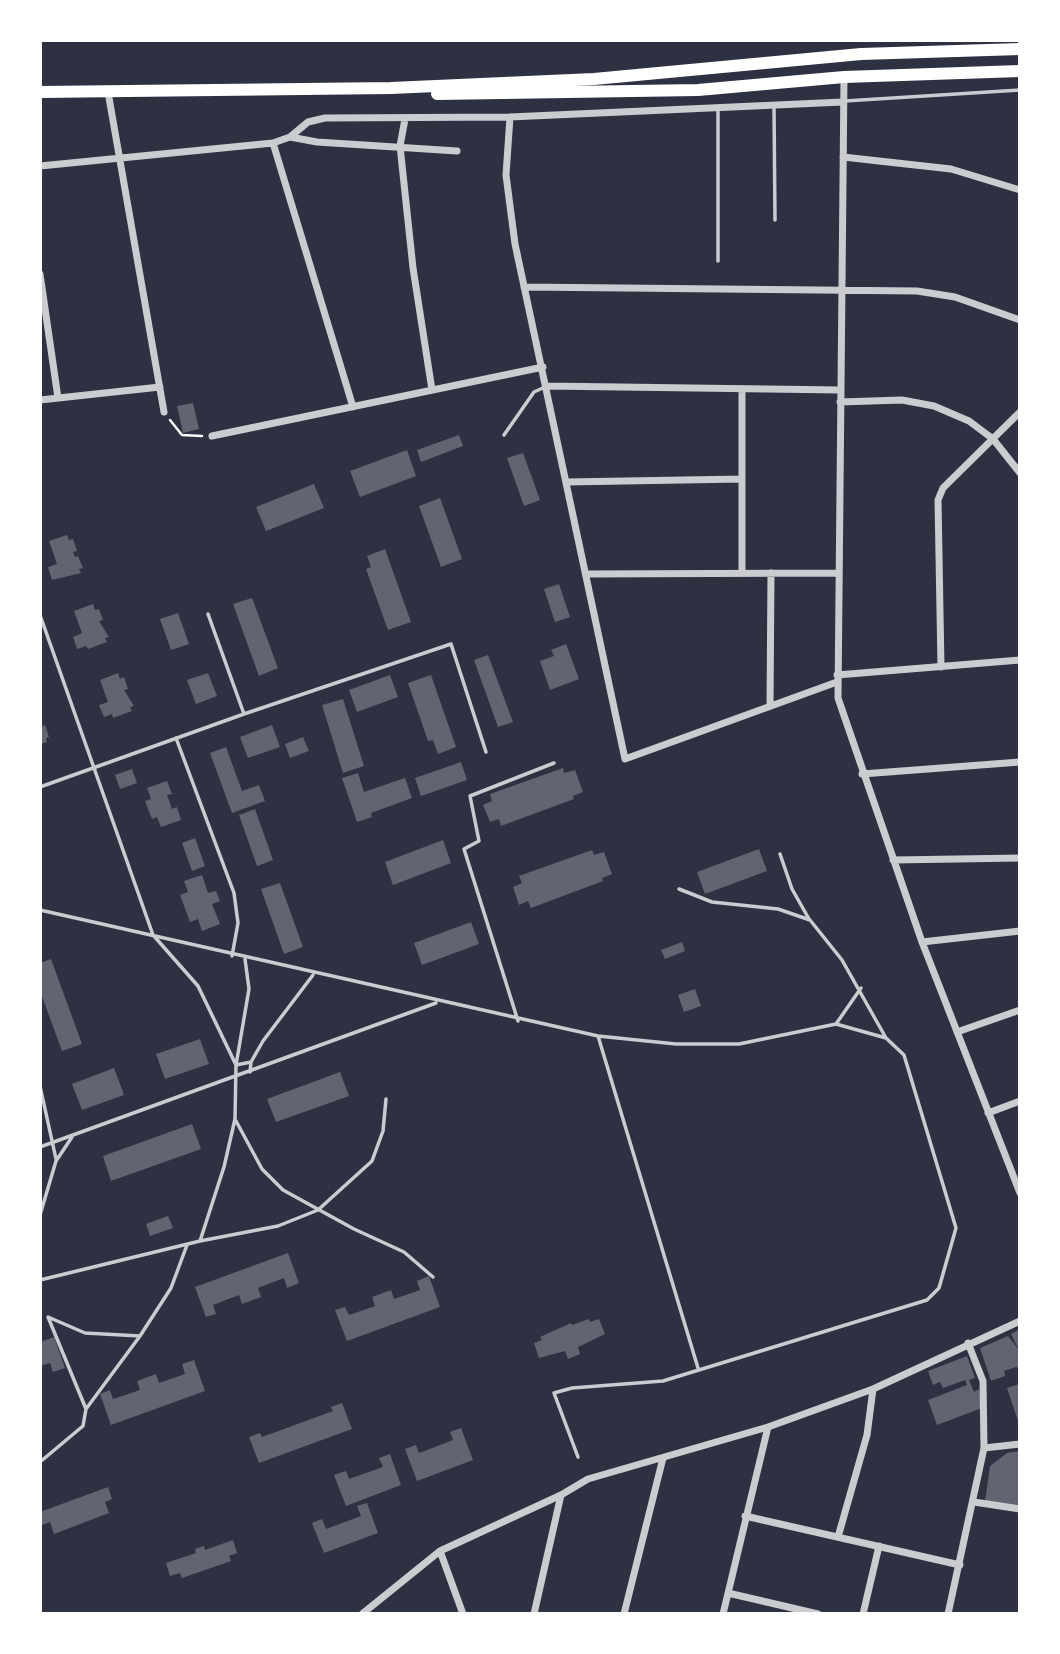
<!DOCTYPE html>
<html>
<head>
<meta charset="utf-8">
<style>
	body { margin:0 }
	#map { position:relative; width:1060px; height:1654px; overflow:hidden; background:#2d3142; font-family:Manrope,sans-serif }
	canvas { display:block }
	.frame { position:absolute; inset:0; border:42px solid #fff; pointer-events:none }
</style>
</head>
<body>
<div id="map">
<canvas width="1060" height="1654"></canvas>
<div class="frame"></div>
</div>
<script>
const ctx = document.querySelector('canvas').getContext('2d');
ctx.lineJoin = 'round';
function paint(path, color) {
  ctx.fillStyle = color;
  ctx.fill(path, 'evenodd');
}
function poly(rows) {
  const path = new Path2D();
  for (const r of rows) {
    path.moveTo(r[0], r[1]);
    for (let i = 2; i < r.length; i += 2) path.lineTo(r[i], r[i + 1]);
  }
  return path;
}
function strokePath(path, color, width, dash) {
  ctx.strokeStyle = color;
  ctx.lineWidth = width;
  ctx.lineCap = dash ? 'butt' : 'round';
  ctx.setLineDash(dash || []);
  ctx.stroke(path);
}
paint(poly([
	[193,403,199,429,183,433,177,406],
	[459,435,463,446,421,462,417,450],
	[407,450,416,476,360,497,350,471],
	[523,453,540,500,524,506,507,458],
	[314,484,324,508,266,531,256,507],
	[440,498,462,559,441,567,419,506],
	[67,535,69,540,73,539,77,551,73,552,75,557,78,556,83,568,79,569,81,573,52,580,48,567,57,564,49,541],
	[385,549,411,622,388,630,366,569,371,567,367,556],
	[559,584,570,617,555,622,544,589],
	[252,598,278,668,259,676,233,604],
	[93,604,95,610,99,609,103,620,99,621,109,637,105,638,107,642,88,649,86,646,77,649,73,637,82,633,74,611],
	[178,613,189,644,171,650,160,619],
	[566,644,579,679,550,690,540,661,554,656,551,650],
	[488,655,513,722,498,727,474,660],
	[118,673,120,679,124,677,128,689,124,690,134,706,130,707,132,711,113,718,112,714,104,717,99,705,108,702,100,680],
	[208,673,217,696,196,704,187,680],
	[390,675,398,697,357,712,349,690],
	[431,675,456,747,438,754,433,740,428,741,408,683],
	[343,699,364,766,343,773,322,705],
	[45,725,49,737,46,738,47,742,40,744,40,727],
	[272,725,280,747,248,758,240,737],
	[303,737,309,751,290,758,285,744],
	[226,747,242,791,259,785,265,801,232,813,210,753],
	[461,762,467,780,421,796,415,778],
	[563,768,564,773,575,770,583,792,573,796,574,799,501,826,499,819,490,822,483,805,492,801,490,794],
	[132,769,137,783,120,789,115,775],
	[358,773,364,792,405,778,412,798,371,813,372,817,357,822,342,778],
	[167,781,172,794,167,795,172,809,177,807,181,820,161,827,157,817,152,819,145,801,151,799,147,788],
	[255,809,273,860,257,866,239,815],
	[195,838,205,866,192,871,182,843],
	[443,840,451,863,393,885,385,862],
	[759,849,767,871,705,894,697,872],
	[592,850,594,855,604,852,612,874,602,878,603,881,531,908,528,901,519,905,513,887,522,883,519,876],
	[202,875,208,893,216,891,220,901,212,904,220,924,202,931,198,919,190,922,180,895,188,892,184,881],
	[280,883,303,947,284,954,261,889],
	[471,922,479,944,422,965,414,943],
	[682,942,685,951,665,959,661,950],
	[51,959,82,1044,62,1051,40,991,40,963],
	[695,989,701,1006,684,1012,678,995],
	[200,1039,209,1064,165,1079,156,1054],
	[114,1068,124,1095,82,1110,72,1084],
	[340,1072,349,1096,276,1122,267,1099],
	[192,1124,201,1149,111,1181,103,1156],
	[168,1216,173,1228,150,1236,146,1224],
	[288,1253,299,1283,287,1288,284,1278,258,1288,261,1297,242,1304,239,1295,213,1305,216,1314,206,1317,195,1287],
	[429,1276,440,1307,347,1341,335,1310,345,1307,349,1315,375,1306,372,1297,391,1290,394,1299,420,1290,417,1281],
	[589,1319,590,1322,599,1319,605,1334,578,1347,580,1354,568,1359,565,1351,539,1358,534,1343,542,1340,540,1337,571,1323,572,1325],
	[1020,1329,1020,1369,1016,1367,1004,1371,1005,1376,991,1381,980,1348,1008,1336,1019,1350,1011,1334],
	[54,1337,65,1368,53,1372,50,1363,40,1366,40,1342],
	[967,1356,975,1378,969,1380,974,1392,979,1389,982,1408,937,1425,928,1400,967,1385,965,1380,943,1388,940,1382,933,1385,928,1371],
	[194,1360,205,1391,111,1425,100,1394,110,1390,113,1399,140,1390,137,1381,156,1374,159,1383,185,1374,182,1364],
	[1019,1384,1020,1386,1019,1424,1007,1388],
	[342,1403,352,1429,259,1463,249,1437,260,1433,262,1437,333,1411,331,1407],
	[461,1428,473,1460,417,1481,405,1449,416,1445,419,1453,453,1440,450,1432],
	[1020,1451,1020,1508,985,1501,990,1466,1007,1453],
	[390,1454,401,1485,346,1506,334,1475,346,1471,349,1479,383,1467,379,1458],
	[108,1487,112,1499,105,1502,109,1513,54,1534,50,1522,42,1525,40,1512],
	[367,1503,378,1533,324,1553,312,1523,322,1519,326,1529,361,1516,357,1506],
	[233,1540,237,1553,229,1556,231,1561,182,1578,180,1573,170,1576,166,1563,196,1553,195,1549,204,1546,205,1550]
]), '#626471');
strokePath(poly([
	[170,420,182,435,202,436]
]), '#fff', 2.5);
strokePath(poly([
	[845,101,1020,90],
	[774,107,775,220],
	[718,261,718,109],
	[504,435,534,392,545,387],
	[208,614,244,714],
	[40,615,153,935,198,986,236,1065,251,1062],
	[176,738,234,893,238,923,232,956],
	[40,787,244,714,451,644,486,752],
	[780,854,792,889,809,919],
	[40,910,598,1036,676,1044,739,1044,836,1024,886,1038],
	[518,1021,464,849,479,841,470,796,554,763],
	[836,1024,861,988],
	[598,1036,698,1368],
	[250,1072,251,1062,263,1041,313,975],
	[40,1086,56,1159],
	[236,1121,262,1169,283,1190,354,1229,404,1252,433,1277],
	[40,1147,436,1003],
	[40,1215,56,1161,72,1137],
	[200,1241,224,1167,235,1119,236,1065,249,989,245,959],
	[40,1280,200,1241,278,1226,318,1210,372,1161,383,1131,386,1099],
	[86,1409,48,1317,85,1333,140,1336],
	[578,1457,554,1393,572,1388,663,1381,927,1300,939,1288,956,1228,904,1055,886,1038,842,960,810,920,778,909,712,902,679,889],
	[40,1462,83,1426,86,1409,140,1336,171,1288,187,1245]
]), '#caccd0', 3.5);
strokePath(poly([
	[844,77,838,698,922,942,1020,1193],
	[108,92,164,412],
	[510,117,506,175,515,244,625,759,837,682],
	[405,119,400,146,413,268,432,390],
	[290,137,317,142,457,151],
	[273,143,353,407],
	[843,157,951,169,1020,190],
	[40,166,273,143,290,137,308,122,325,118,510,117,843,102],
	[40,274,58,398],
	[524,287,917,291,955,297,1020,320],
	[546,386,840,390],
	[40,400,160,387],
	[840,402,902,400,934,406,969,421,993,439,1020,473],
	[212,436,543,367],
	[566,482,742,479],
	[742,573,742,389],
	[586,574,838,573],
	[941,667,938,500,943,488,1020,412],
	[837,675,1020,660],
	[770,706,771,573],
	[862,774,1020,762],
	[893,860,1020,858],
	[922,942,1020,931],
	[957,1032,1020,1010],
	[988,1113,1020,1101],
	[984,1448,1020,1444],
	[974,1502,1020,1509],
	[745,1516,960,1565],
	[838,1537,867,1435,873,1389],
	[440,1551,463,1614],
	[728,1593,818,1614],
	[362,1614,440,1551,561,1495,588,1479,768,1427,873,1389,1020,1321],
	[534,1614,561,1495],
	[624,1614,663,1458],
	[723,1614,768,1427],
	[863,1614,879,1546],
	[948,1614,984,1448,983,1381,968,1343]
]), '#caccd0', 7);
strokePath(poly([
	[40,92,391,88,594,79,861,54,1020,49],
	[437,94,698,90,844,77,1020,71]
]), '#fff', 12);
</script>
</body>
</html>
